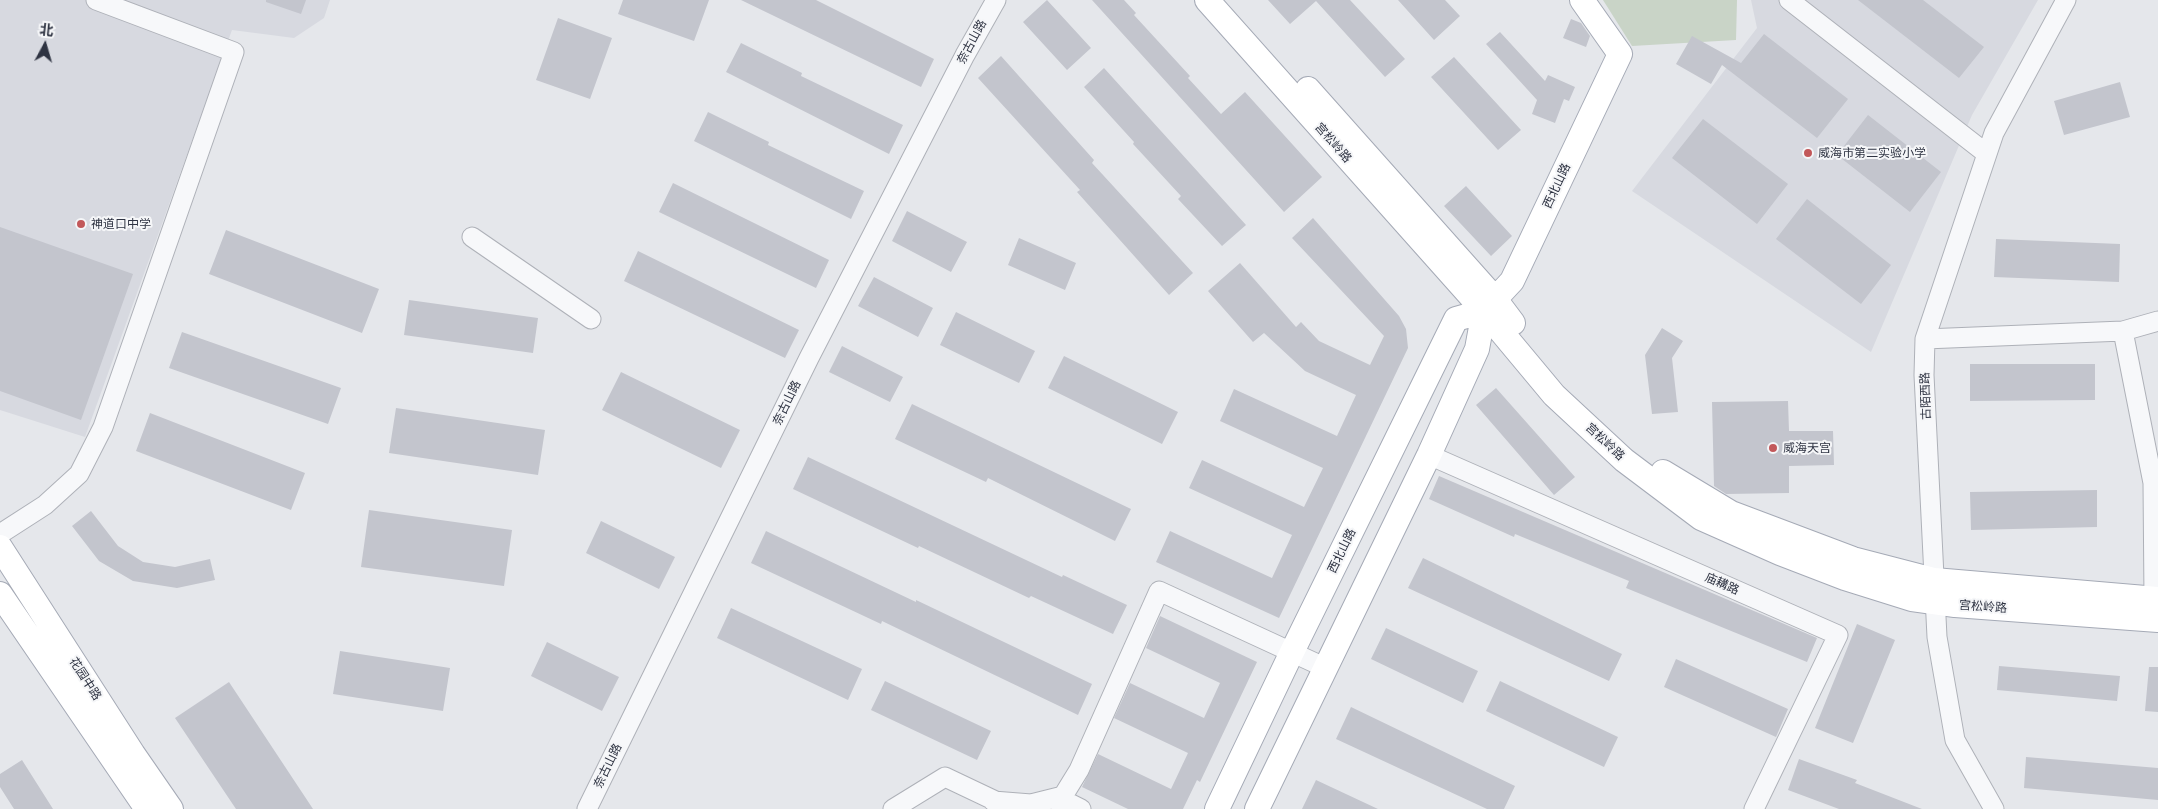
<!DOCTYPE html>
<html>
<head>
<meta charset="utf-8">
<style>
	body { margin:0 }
	#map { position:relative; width:2158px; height:809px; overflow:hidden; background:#e5e7eb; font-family:Montserrat,"Noto Sans SC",sans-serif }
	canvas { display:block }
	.north { position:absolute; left:20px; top:20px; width:50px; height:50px; -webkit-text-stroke:4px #f5f6f8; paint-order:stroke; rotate:6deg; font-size:14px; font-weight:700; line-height:20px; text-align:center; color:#2e3342 }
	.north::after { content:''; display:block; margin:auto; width:18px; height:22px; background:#2e3342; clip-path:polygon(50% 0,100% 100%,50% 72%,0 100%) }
</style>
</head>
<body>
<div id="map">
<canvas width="2158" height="809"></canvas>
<div class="north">北</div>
</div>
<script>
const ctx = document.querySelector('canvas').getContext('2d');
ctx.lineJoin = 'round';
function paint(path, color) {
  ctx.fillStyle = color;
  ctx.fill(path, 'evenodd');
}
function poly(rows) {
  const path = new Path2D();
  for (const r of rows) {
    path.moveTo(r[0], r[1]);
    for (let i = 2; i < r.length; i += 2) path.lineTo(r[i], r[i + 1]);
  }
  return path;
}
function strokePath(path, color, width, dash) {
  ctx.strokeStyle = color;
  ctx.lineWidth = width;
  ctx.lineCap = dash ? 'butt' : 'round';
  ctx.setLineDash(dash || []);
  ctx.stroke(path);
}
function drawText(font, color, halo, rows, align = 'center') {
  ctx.font = font + ' Montserrat,"Noto Sans SC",sans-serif';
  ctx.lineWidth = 4;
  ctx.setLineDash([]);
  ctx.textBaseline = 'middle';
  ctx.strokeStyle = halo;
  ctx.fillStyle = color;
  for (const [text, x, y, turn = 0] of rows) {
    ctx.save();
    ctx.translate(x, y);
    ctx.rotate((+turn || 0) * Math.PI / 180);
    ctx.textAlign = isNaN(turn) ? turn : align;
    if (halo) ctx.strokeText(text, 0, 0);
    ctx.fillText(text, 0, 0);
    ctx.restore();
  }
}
paint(poly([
	[0,0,330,0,324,18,294,38,232,30,85,437,0,410],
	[1751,0,2038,0,1972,115,1871,352,1632,191,1757,28]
]), '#d7d9e0');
paint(poly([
	[1603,0,1737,0,1736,40,1632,46]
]), '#c9d4c7');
paint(poly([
	[266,0,306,0,301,14,266,2],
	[623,0,709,0,694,41,618,14],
	[741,0,816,0,934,59,921,87],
	[1047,0,1091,48,1067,70,1023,22],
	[1092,0,1124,0,1136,13,1134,15,1190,76,1188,78,1221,114,1245,92,1322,177,1284,212],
	[1268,0,1350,0,1405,59,1385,77,1316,1,1290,24],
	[1398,0,1445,0,1460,16,1434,40],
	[1858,0,1923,0,1984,47,1959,78],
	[558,18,612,38,590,99,536,80],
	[1571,19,1581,23,1590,36,1586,47,1563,38],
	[1500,32,1545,81,1548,75,1575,87,1569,101,1564,99,1555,123,1532,114,1537,100,1486,44],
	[1764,34,1848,99,1817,138,1722,65,1711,84,1676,64,1692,36,1741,63],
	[741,43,802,73,801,76,903,125,889,154,726,72],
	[1001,56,1094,160,1092,163,1193,273,1169,295,1077,192,1080,190,978,78],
	[1454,57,1521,130,1498,150,1431,77],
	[1104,68,1246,225,1222,246,1178,199,1181,196,1133,144,1134,142,1084,87],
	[2120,82,2130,117,2064,135,2054,101],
	[708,112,769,142,768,145,864,191,851,219,694,141],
	[1868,115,1941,172,1910,212,1837,155],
	[1703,119,1788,184,1757,224,1672,158],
	[673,183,829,260,816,288,659,212],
	[1466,186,1512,236,1491,256,1444,206],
	[1807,199,1891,265,1861,304,1776,239],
	[907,211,967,242,951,272,892,241],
	[1313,218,1399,316,1406,329,1408,348,1279,618,1156,562,1170,531,1272,578,1292,535,1189,488,1202,460,1304,507,1323,468,1220,421,1234,389,1337,436,1356,395,1305,371,1264,333,1253,342,1208,291,1240,263,1296,327,1301,322,1319,341,1370,365,1384,336,1292,238],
	[0,227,133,274,81,420,0,391],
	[226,230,379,289,362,333,209,274],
	[1019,238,1076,263,1065,290,1008,265],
	[1996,239,2120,244,2119,282,1994,277],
	[638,251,799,330,785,358,624,281],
	[874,277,933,308,918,337,858,306],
	[409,300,538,318,533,353,404,335],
	[956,312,1035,351,1019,383,940,345],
	[1662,328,1683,341,1672,358,1678,412,1652,414,1645,355],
	[182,332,341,388,328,424,169,368],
	[842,346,903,377,890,402,829,372],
	[1064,356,1178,412,1162,444,1048,388],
	[1970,364,2095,364,2095,400,1970,401],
	[621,372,740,430,721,468,602,410],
	[1496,388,1575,477,1554,495,1476,405],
	[1788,401,1789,431,1833,431,1834,465,1789,466,1789,493,1726,494,1714,486,1712,402],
	[912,404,1131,509,1115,541,988,478,986,482,895,439],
	[396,408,545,430,538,475,389,453],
	[150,413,305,473,291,510,136,451],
	[808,457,1062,577,1063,575,1127,605,1113,634,1031,596,1029,598,919,546,918,548,793,489],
	[1439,476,1817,638,1807,662,1626,588,1629,581,1515,534,1514,537,1429,499],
	[2097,490,2097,527,1971,530,1970,492],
	[369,510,512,530,504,586,361,567],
	[91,511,118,546,143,562,175,567,210,559,215,580,177,588,133,581,99,561,72,526],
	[601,521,675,557,659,589,586,553],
	[766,531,916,602,916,600,1092,684,1078,715,882,621,881,624,751,563],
	[1423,558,1622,654,1609,681,1408,588],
	[731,608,862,669,848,700,717,638],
	[1160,616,1257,662,1200,782,1197,780,1183,809,1128,809,1082,787,1098,754,1171,789,1188,753,1114,718,1130,683,1204,718,1220,683,1146,648],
	[1857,624,1895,640,1853,743,1815,728],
	[1386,628,1478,671,1463,703,1371,659],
	[547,642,619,677,602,711,531,676],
	[340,651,450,668,443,711,333,694],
	[1676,659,1788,709,1776,737,1664,687],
	[1999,666,2120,676,2117,701,1997,690],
	[2149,667,2158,667,2158,712,2145,711],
	[885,681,991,731,977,760,871,710],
	[1500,681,1618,737,1604,767,1486,711],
	[229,682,313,809,236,809,175,718],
	[1351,707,1515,786,1504,809,1487,809,1336,739],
	[2026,757,2158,768,2158,800,2024,788],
	[1799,759,1857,780,1855,783,1922,809,1839,809,1788,790],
	[22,760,53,809,14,809,0,787,0,774],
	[1316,780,1378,809,1302,809]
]), '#c3c5cd');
const minor = poly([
	[1789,0,1987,154],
	[472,237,591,319],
	[2123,331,2153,483,2154,599],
	[1925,339,2123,331,2158,321],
	[1429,455,1838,635,1754,809],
	[0,534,45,505,79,474,103,427,234,52,96,0],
	[993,801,1031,804,1063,796,1079,770,1159,591,1326,668],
	[587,809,809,358,965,55,996,0],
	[893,809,945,777,1004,805],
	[1061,809,1071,804,1081,809],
	[1994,809,1955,740,1937,637,1924,375,1925,339,1994,133,2066,0]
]);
const major = poly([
	[1207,0,1484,311,1554,395,1624,460,1701,518,1780,553,1845,578,1912,599,1955,605,2158,620],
	[1308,89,1495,299,1513,323],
	[1663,472,1731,513,1853,559,1934,580,2158,599],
	[0,547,133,754,171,809],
	[0,594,147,809],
	[1217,809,1292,652,1456,319,1484,311,1512,281,1620,54,1582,0],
	[1257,809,1429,455,1477,349,1484,311]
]);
strokePath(minor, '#aeb1b8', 21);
strokePath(major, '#a5aab6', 26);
strokePath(minor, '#f7f8fa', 19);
strokePath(major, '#fff', 24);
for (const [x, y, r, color] of [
	[1808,153,5,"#c2585a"],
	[81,224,5,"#c2585a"],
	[1773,448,5,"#c2585a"]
]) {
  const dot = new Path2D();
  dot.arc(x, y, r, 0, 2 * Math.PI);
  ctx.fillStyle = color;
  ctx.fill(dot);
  strokePath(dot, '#f5f6f8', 2);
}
drawText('12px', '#2e3342', '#f5f6f8', [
	["奈古山路",972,42,-62],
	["宫松岭路",1333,143,49],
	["西北山路",1557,186,-65],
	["古陌西路",1926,396,-92],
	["奈古山路",787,403,-64],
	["宫松岭路",1605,442,43],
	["西北山路",1342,551,-64],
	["庙耩路",1722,584,24],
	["宫松岭路",1983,607,4],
	["花园中路",85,679,57],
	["奈古山路",608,766,-64]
]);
drawText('12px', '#2e3342', '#f5f6f8', [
	["威海市第二实验小学",1818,153],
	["神道口中学",91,224],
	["威海天宫",1783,448]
], 'left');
</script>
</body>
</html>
